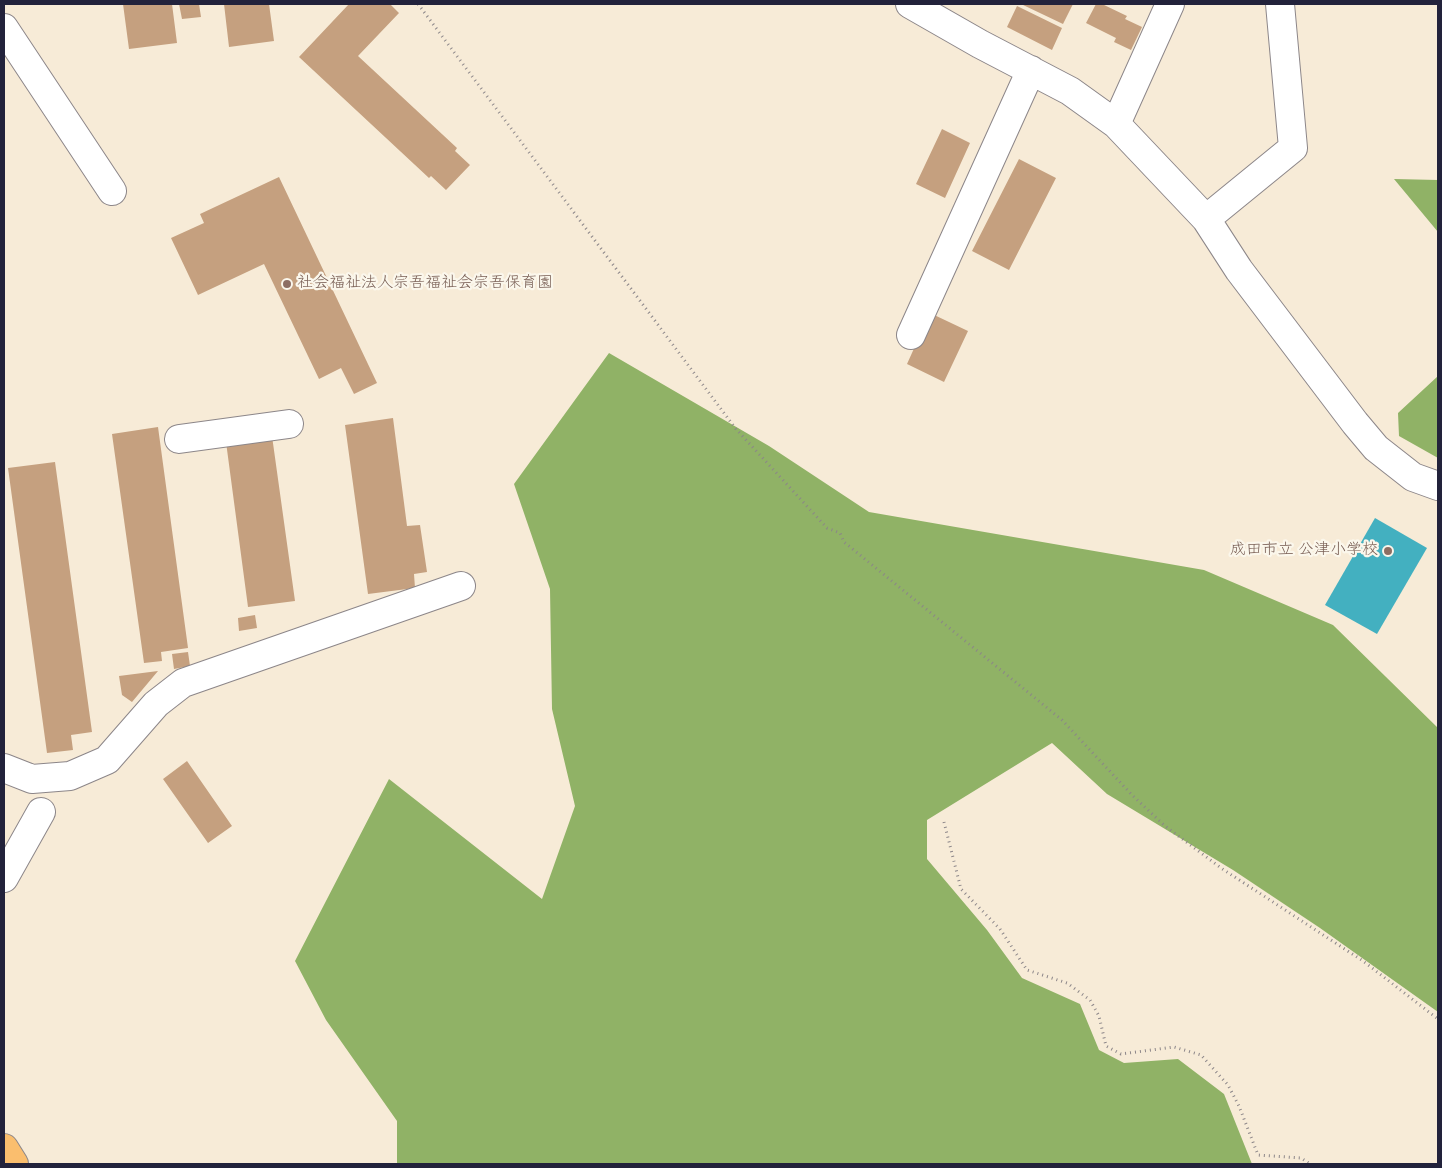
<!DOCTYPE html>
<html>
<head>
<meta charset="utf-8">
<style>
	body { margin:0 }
	#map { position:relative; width:1442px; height:1168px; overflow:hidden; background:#f7ebd7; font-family:Mynerve,sans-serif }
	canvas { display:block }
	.frame { position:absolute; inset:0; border:5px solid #22223b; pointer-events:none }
</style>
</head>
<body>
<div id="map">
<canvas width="1442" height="1168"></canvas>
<div class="frame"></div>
</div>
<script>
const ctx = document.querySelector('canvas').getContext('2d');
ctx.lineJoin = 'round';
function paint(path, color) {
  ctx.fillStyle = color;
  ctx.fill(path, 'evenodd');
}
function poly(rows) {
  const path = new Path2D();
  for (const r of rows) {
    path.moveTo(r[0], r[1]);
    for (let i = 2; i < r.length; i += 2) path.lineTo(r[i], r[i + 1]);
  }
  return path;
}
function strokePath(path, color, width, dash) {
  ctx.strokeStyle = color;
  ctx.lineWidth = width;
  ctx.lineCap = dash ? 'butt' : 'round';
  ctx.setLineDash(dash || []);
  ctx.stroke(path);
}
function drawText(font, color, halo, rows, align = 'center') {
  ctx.font = font + ' Mynerve,"Klee One",sans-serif';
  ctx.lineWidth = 4.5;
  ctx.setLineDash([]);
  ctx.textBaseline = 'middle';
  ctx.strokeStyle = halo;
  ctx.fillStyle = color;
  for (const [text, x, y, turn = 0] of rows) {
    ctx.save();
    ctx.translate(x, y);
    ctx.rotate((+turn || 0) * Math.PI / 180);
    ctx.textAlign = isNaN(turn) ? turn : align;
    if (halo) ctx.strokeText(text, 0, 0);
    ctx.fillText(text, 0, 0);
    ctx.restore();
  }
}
paint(poly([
	[1394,179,1438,180,1438,232],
	[609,353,769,446,869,512,1204,570,1333,625,1438,728,1438,1012,1320,928,1233,870,1107,794,1052,743,927,820,927,859,987,930,1022,978,1080,1004,1099,1050,1124,1063,1178,1059,1224,1094,1252,1164,397,1164,397,1121,326,1020,295,961,389,779,542,899,575,806,552,709,550,589,514,484],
	[1438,376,1438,458,1399,436,1398,413]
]), '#90b266');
paint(poly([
	[1375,518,1427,548,1377,634,1325,605]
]), '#43b0c0');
paint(poly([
	[123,4,172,4,177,43,129,49],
	[179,4,199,4,201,17,182,19],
	[224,4,269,4,274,41,229,47],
	[349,4,390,4,399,13,358,56,457,148,455,151,470,165,446,190,431,176,429,178,299,57],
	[1021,4,1073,4,1063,24],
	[1096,4,1102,4,1127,16,1125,19,1142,27,1131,50,1114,42,1116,38,1086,23],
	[1017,6,1062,28,1052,50,1007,27],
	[942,129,970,143,945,198,916,184],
	[1019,159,1056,178,1009,270,972,251],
	[279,177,377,383,354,394,341,368,319,379,264,264,198,295,171,238,204,223,200,214],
	[930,313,968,331,944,382,907,364],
	[393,418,407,526,420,525,427,572,414,574,415,588,368,594,345,425],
	[158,427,188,648,161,652,162,661,144,663,112,434],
	[272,436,295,601,248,607,226,442],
	[55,462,92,732,71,735,73,750,47,753,8,468],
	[255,615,257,628,239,631,238,618],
	[188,652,190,666,174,669,172,654],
	[158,671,132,702,122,695,119,676],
	[187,761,232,826,208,843,163,779]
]), '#c5a07f');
const minor = poly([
	[910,4,980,44,1070,91,1116,124,1206,219,1239,270,1355,423,1376,448,1413,477,1438,486],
	[4,28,112,191],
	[1116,124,1170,4],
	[1206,219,1293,148,1280,4],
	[911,335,1031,70],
	[179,439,289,424],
	[4,768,32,779,70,776,107,760,156,704,183,683,461,586],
	[4,878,41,812]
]);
const highway = poly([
	[4,1148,14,1164]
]);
strokePath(minor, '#8c8689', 30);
strokePath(highway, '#8c8689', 30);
strokePath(poly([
	[418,4,736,429,827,528,840,533,844,542,1062,720,1132,795,1165,826,1221,868,1363,961,1438,1019],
	[944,822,961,889,1000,929,1027,970,1067,983,1090,1000,1099,1016,1106,1046,1121,1054,1174,1047,1201,1055,1228,1085,1239,1106,1258,1155,1301,1158,1310,1164]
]), '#8c8689', 3, [1, 4]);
strokePath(minor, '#fff', 28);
strokePath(highway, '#fabe6e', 28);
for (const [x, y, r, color] of [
	[287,284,5,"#8d6e63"],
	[1388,551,5,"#8d6e63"]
]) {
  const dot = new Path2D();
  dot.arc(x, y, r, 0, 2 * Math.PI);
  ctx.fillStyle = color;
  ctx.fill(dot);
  strokePath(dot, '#fbf7ec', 2);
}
drawText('16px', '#785e54', '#fbf7ec', [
	["社会福祉法人宗吾福祉会宗吾保育園",297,284],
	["成田市立 公津小学校",1378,551,"right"]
], 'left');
</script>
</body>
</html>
